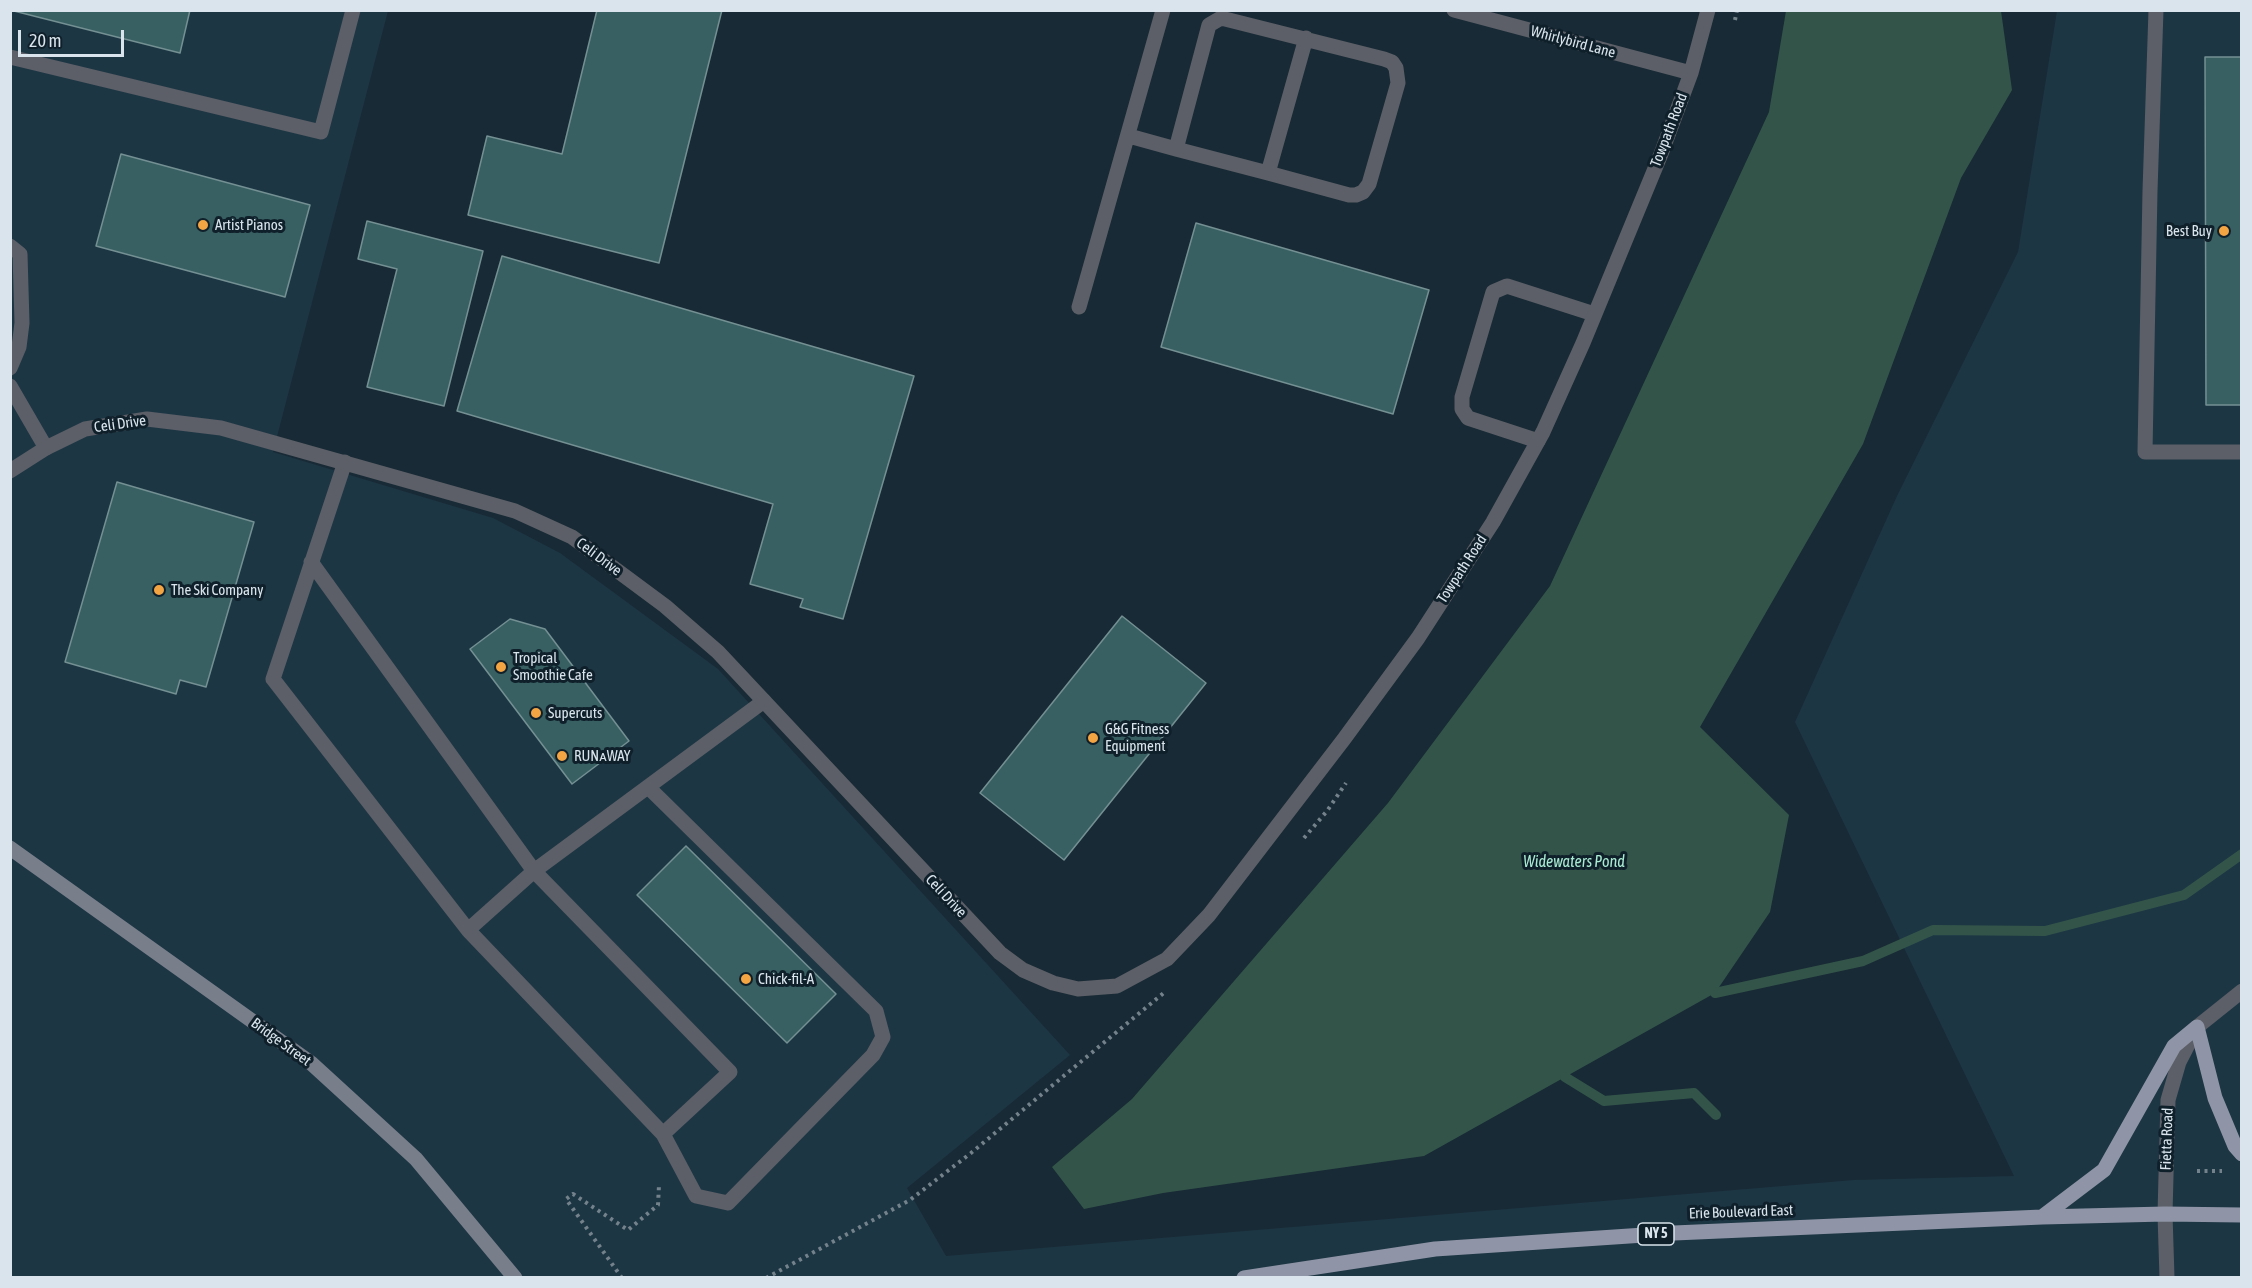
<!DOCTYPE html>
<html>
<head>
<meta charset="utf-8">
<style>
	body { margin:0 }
	#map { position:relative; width:2252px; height:1288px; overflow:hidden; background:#182a35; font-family:"Asap Condensed",sans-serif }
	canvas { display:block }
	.frame { position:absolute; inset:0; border:12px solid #d9e4ec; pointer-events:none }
	.scale { position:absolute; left:18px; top:30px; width:106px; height:27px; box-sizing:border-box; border:3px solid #d9e4ec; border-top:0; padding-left:8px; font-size:18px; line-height:21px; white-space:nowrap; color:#d9e4ec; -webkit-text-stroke:4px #0f202b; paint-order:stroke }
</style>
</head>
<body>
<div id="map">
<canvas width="2252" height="1288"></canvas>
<div class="frame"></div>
<div class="scale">20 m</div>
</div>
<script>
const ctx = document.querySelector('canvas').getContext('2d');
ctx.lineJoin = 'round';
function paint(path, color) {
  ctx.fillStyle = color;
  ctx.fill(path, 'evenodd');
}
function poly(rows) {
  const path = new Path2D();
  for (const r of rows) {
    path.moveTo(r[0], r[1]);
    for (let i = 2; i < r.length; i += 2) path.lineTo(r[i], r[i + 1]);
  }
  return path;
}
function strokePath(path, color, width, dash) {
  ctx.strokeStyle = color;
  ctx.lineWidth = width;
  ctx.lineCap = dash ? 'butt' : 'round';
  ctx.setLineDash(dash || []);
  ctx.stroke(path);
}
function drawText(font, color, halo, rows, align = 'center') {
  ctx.font = font + ' "Asap Condensed",sans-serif';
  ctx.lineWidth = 6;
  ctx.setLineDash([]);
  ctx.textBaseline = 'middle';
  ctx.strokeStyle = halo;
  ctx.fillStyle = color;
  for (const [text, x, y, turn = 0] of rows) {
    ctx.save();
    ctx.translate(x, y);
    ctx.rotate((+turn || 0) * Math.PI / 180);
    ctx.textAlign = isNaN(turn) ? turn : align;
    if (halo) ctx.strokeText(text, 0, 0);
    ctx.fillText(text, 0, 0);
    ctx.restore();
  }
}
paint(poly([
	[10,11,388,11,273,452,493,518,560,553,718,669,1070,1055,907,1188,946,1256,1854,1180,2014,1176,1795,722,1897,496,2018,252,2057,11,2241,11,2241,1277,11,1277]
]), '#1d3644');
paint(poly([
	[1786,11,2001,11,2012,90,1961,178,1863,444,1700,727,1789,815,1770,912,1715,993,1424,1156,1163,1193,1084,1209,1052,1167,1132,1099,1388,803,1550,586,1769,112]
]), '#335549');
strokePath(poly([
	[1715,993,1863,961,1933,930,2045,931,2184,895,2242,854],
	[1565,1077,1604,1101,1694,1093,1716,1115]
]), '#335549', 10);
const building = poly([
	[10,10,190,10,180,53,10,10],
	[597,10,722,10,659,263,468,215,487,136,562,154,597,10],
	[2205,57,2242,57,2242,405,2206,405,2205,57],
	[121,154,310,205,285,297,96,246,121,154],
	[367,221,483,251,444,406,367,387,397,269,358,259,367,221],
	[1196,223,1429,290,1393,414,1161,347,1196,223],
	[502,256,914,376,843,619,800,607,803,599,750,584,773,504,457,411,502,256],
	[117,482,254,522,206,687,180,680,176,694,65,662,117,482],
	[1122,616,1206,683,1064,860,980,793,1122,616],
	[510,619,545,629,629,741,572,784,470,649,510,619],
	[686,846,836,994,787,1043,637,895,686,846]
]);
paint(building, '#386063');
strokePath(building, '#749093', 1.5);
strokePath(poly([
	[1735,20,1737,10],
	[1304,838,1327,811,1346,783],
	[2197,1171,2222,1171],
	[622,1278,566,1199,573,1194,628,1230,658,1205,659,1185],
	[766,1278,910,1200,971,1153,1166,991]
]), '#74828c', 4, [3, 4.5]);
strokePath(poly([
	[2156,10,2150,191,2145,452,2242,452],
	[10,57,321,132,353,10],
	[1129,136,1176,149,1268,173,1349,195,1356,195,1363,192,1369,184,1398,83,1396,68,1392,62,1384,59,1221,18,1209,25,1176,149],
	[1268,173,1306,38],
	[10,246,20,254,22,323,19,347,10,368],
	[1079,307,1163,10],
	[10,386,46,448],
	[1538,441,1468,418,1462,409,1462,397,1493,292,1507,286,1594,314],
	[345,462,273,679,468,930,534,871,764,701],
	[311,562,534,871,730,1072,663,1134,468,930],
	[648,787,876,1011,883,1037,873,1055,728,1203,696,1196,663,1134],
	[2167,1278,2165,1214,2168,1100,2179,1062,2197,1027,2242,991]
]), '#5c5f67', 15);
strokePath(poly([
	[1454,10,1691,73],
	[10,471,46,448,85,429,147,419,221,428,515,511,572,537,665,606,718,652,1000,953,1023,970,1053,983,1078,989,1117,986,1167,959,1209,915,1344,739,1418,638,1493,522,1543,432,1583,343,1661,154,1691,73,1708,10]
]), '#5c5f67', 15);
strokePath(poly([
	[10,848,311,1063,416,1159,515,1278]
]), '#797e8b', 15);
strokePath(poly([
	[2042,1217,2104,1170,2174,1046,2197,1027,2215,1098,2235,1146,2242,1154],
	[1244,1278,1435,1249,1674,1233,2042,1217,2165,1214,2242,1215]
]), '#8f95a7', 15);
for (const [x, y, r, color] of [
	[203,225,6,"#f3a443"],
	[2224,231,6,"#f3a443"],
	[159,590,6,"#f3a443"],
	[501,667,6,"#f3a443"],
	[536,713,6,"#f3a443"],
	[1093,738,6,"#f3a443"],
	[562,756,6,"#f3a443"],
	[746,979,6,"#f3a443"]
]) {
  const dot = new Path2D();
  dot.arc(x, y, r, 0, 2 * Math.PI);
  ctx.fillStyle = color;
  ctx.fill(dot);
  strokePath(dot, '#0f202b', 2);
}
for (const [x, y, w] of [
	[1656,1234,36]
]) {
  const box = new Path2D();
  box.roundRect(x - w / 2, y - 11, w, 22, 4.5);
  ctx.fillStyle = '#0f202b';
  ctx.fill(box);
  strokePath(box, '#d9e4ec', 1.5);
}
drawText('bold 14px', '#d9e4ec', null, [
	["NY 5",1656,1234]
]);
drawText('15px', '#d9e4ec', '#0f202b', [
	["Whirlybird Lane",1573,42,15],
	["Towpath Road",1669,130,-69],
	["Celi Drive",120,424,-8],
	["Celi Drive",599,557,37],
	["Towpath Road",1462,569,-57],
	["Celi Drive",946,896,47],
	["Bridge Street",281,1042,36],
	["Fietta Road",2167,1139,-88],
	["Erie Boulevard East",1741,1212,-2]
]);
drawText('15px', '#d9e4ec', '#0f202b', [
	["Artist Pianos",215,225],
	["Best Buy",2212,231,"right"],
	["The Ski Company",171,590],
	["Tropical",513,658],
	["Smoothie Cafe",513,675],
	["Supercuts",548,713],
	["G&G Fitness",1105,729],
	["Equipment",1105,746],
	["RUNᴀWAY",574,756],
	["Chick-fil-A",758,979]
], 'left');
drawText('italic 16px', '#aaecd3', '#0f202b', [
	["Widewaters Pond",1574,862]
]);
</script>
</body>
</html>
